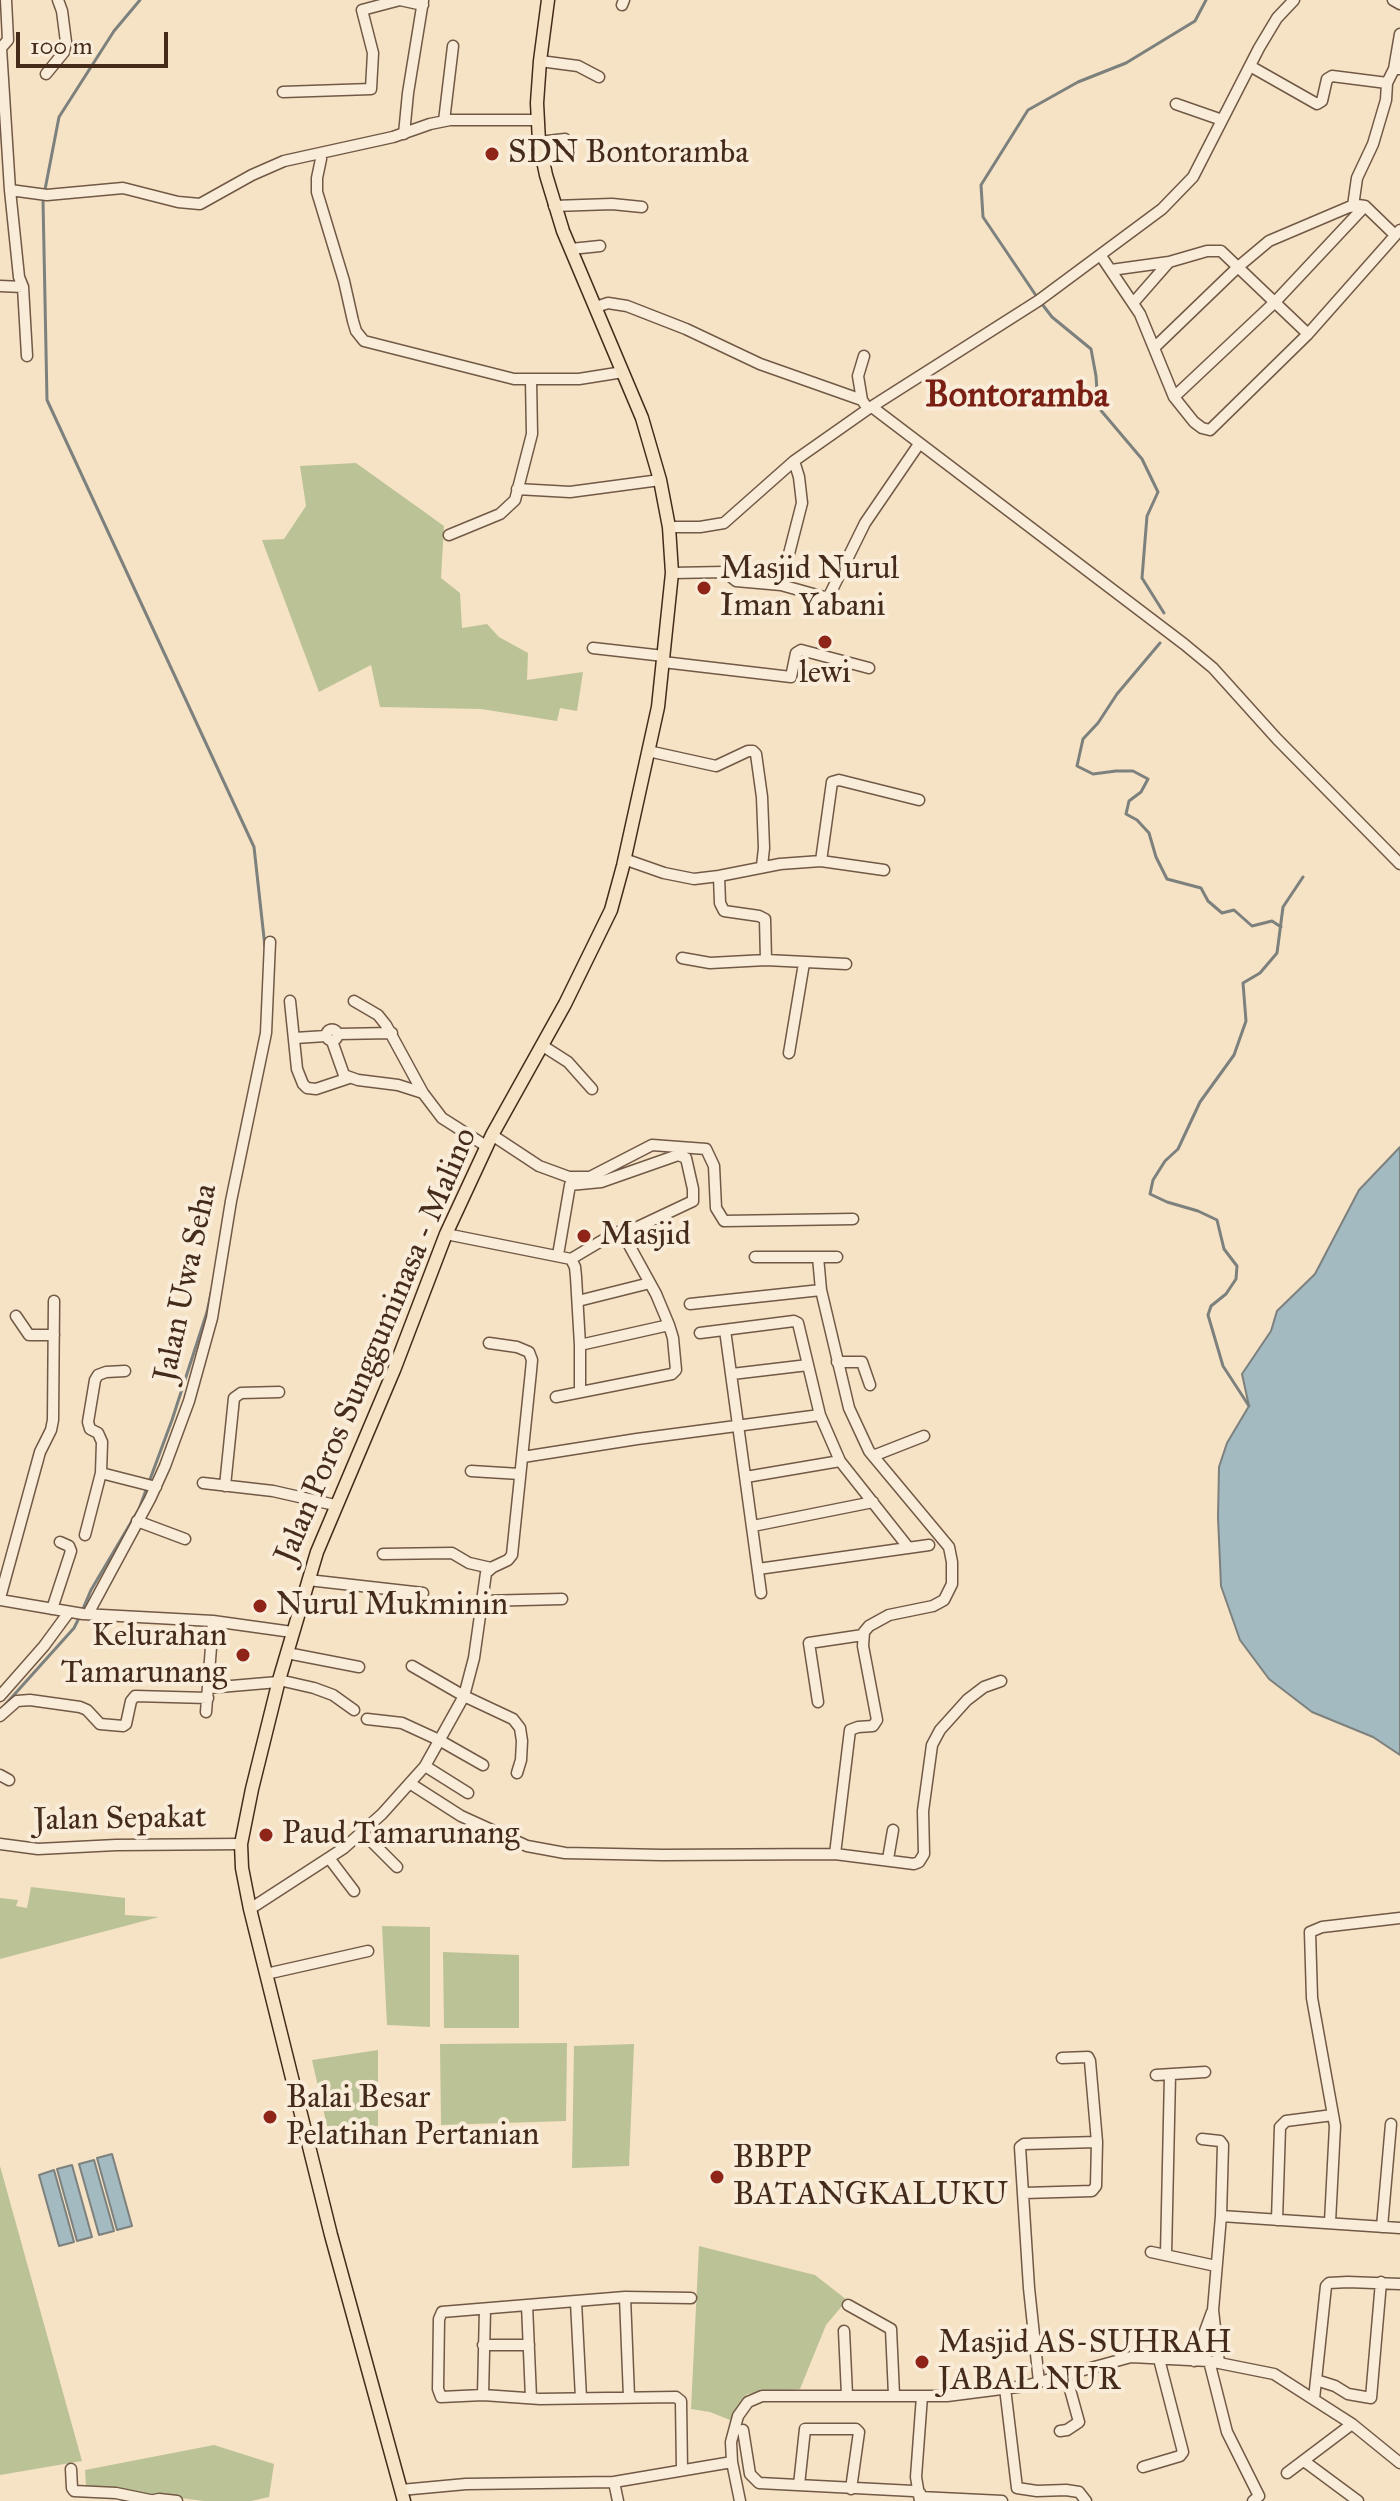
<!DOCTYPE html>
<html>
<head>
<meta charset="utf-8">
<style>
	body { margin:0 }
	#map { position:relative; width:1400px; height:2501px; overflow:hidden; background:#f6e2c5; font-family:"IM FELL Great Primer",serif }
	canvas { display:block }
	.scale { position:absolute; left:16px; top:32px; width:152px; height:36px; box-sizing:border-box; border:4px solid #452b1a; border-top:0; padding-left:10px; font-size:24px; line-height:28px; white-space:nowrap; color:#452b1a; -webkit-text-stroke:6px #f9ecd9; paint-order:stroke }
</style>
</head>
<body>
<div id="map">
<canvas width="1400" height="2501"></canvas>
<div class="scale">100 m</div>
</div>
<script>
const ctx = document.querySelector('canvas').getContext('2d');
ctx.lineJoin = 'round';
function paint(path, color) {
  ctx.fillStyle = color;
  ctx.fill(path, 'evenodd');
}
function poly(rows) {
  const path = new Path2D();
  for (const r of rows) {
    if (r.length === 3) {
      path.moveTo(r[0] + r[2], r[1]);
      path.arc(r[0], r[1], r[2], 0, 2 * Math.PI);
      continue;
    }
    path.moveTo(r[0], r[1]);
    for (let i = 2; i < r.length; i += 2) path.lineTo(r[i], r[i + 1]);
  }
  return path;
}
function strokePath(path, color, width, dash) {
  ctx.strokeStyle = color;
  ctx.lineWidth = width;
  ctx.lineCap = dash ? 'butt' : 'round';
  ctx.setLineDash(dash || []);
  ctx.stroke(path);
}
function drawText(font, color, halo, rows, align = 'center') {
  ctx.font = font + ' "IM FELL Great Primer",serif';
  ctx.lineWidth = 8;
  ctx.setLineDash([]);
  ctx.textBaseline = 'middle';
  ctx.strokeStyle = halo;
  ctx.fillStyle = color;
  for (const [text, x, y, turn = 0] of rows) {
    ctx.save();
    ctx.translate(x, y);
    ctx.rotate((+turn || 0) * Math.PI / 180);
    ctx.textAlign = isNaN(turn) ? turn : align;
    if (halo) ctx.strokeText(text, 0, 0);
    ctx.fillText(text, 0, 0);
    ctx.restore();
  }
}
paint(poly([
	[356,463,444,526,441,578,460,593,462,628,487,624,499,637,528,653,527,680,583,672,577,711,560,708,557,721,481,709,380,707,371,665,319,692,262,540,284,539,306,506,300,466],
	[31,1887,125,1898,125,1915,159,1917,0,1959,0,1898,18,1900,16,1906,27,1908],
	[382,1926,430,1927,430,2027,387,2025],
	[443,1952,519,1955,519,2028,444,2028],
	[567,2043,566,2121,441,2125,440,2044],
	[634,2044,629,2166,572,2168,574,2046],
	[378,2050,378,2126,327,2126,312,2060],
	[0,2166,82,2461,0,2475],
	[699,2246,815,2275,847,2300,826,2325,800,2389,747,2394,730,2420,710,2412,691,2409],
	[214,2445,274,2464,269,2497,251,2501,204,2501,86,2486,85,2470]
]), '#bbc396');
const water = poly([
	[1400,1147,1400,1755,1373,1737,1312,1712,1269,1679,1240,1640,1221,1586,1218,1517,1219,1467,1227,1443,1249,1406,1242,1374,1271,1331,1277,1311,1315,1274,1359,1190,1400,1147],
	[112,2154,132,2226,117,2230,97,2158,112,2154],
	[94,2160,114,2231,99,2235,79,2164,94,2160],
	[72,2165,92,2237,77,2241,57,2169,72,2165],
	[54,2170,74,2242,59,2246,39,2175,54,2170]
]);
paint(water, '#a3bac0');
strokePath(water, '#7d817e', 2);
strokePath(poly([
	[140,0,114,31,59,117,43,200,47,400,254,847,265,947],
	[1037,297,983,217,981,185,1028,110,1078,82,1126,63,1195,21,1206,0],
	[1042,304,1052,317,1091,349,1096,376,1098,407,1142,459,1158,492,1147,516,1142,578,1164,613],
	[1160,643,1117,694,1098,723,1083,739,1077,766,1093,774,1116,771,1133,771,1148,779,1141,792,1129,801,1126,814,1137,820,1149,833,1156,857,1167,879,1201,888,1208,901,1222,913,1234,910,1252,926,1272,921,1281,927],
	[1249,1406,1223,1366,1208,1315,1211,1306,1226,1294,1236,1279,1237,1266,1224,1249,1217,1220,1198,1211,1167,1202,1150,1194,1153,1180,1165,1161,1178,1149,1200,1102,1234,1055,1246,1021,1243,983,1260,973,1277,953,1283,907,1303,877],
	[82,1611,91,1590,139,1509,172,1420,207,1312,211,1293],
	[4,1706,74,1628,79,1618]
]), '#7d817e', 3);
const minor = poly([
	[6,0,8,40,1,48,10,190,19,277,23,287,27,356],
	[1393,0,1400,4],
	[622,5,624,0],
	[540,61,578,66,599,77],
	[1250,66,1317,104,1322,101,1327,79,1332,76,1387,83],
	[1394,69,1400,34],
	[46,74,64,52,66,42,62,11,58,0],
	[283,92,371,89,373,53,362,10,400,0,423,5],
	[1176,104,1222,120],
	[444,121,453,46],
	[404,134,408,93,423,1],
	[539,142,565,139],
	[321,159,317,178,317,192,344,281,353,321,356,331,364,341,514,379,579,379,623,372],
	[10,190,47,195,123,188,178,202,200,204,252,175,284,161,393,137,430,124,450,120,538,120],
	[554,206,612,204,642,207],
	[1353,206,1357,178,1373,144,1386,100,1387,83,1394,69,1400,69],
	[571,249,600,246],
	[1101,256,1140,314,1174,397,1194,422,1202,428,1210,430,1308,334,1400,230],
	[1111,270,1169,262,1207,251,1221,251,1308,334],
	[0,286,23,287],
	[1134,302,1169,262],
	[596,307,608,303,627,306,686,329,760,364,862,400,868,409],
	[1155,347,1238,267,1269,241,1349,207,1358,205,1365,206],
	[1174,397,1275,302,1365,206,1395,235],
	[862,400,858,376,864,356],
	[872,407,1184,644,1213,668,1277,739,1400,864],
	[517,489,570,492,660,480],
	[669,527,700,527,724,523,794,461,868,409,1038,301,1162,209,1193,177,1259,48,1277,18,1294,0],
	[449,535,500,514,515,500,532,434,531,380],
	[672,573,725,572,736,581,781,585,802,503,799,477,794,461],
	[781,585,824,597,829,596,865,523,919,444],
	[593,648,664,656],
	[663,662,791,677,796,653,801,650,869,668],
	[648,751,716,766,748,751,753,751,756,754,762,797,764,848,762,866],
	[624,859,664,873,694,879,719,876,780,864,821,861,884,870],
	[821,861,832,782,839,780,919,800],
	[719,876,720,903,724,911,759,916,765,919,766,960,846,964],
	[682,958,710,963,766,960],
	[290,1001,297,1069,303,1084,307,1088,316,1089,349,1078],
	[354,1001,378,1015,386,1025,423,1093],
	[332,1035,5.5],
	[338,1034,392,1033],
	[295,1038,326,1036],
	[332,1041,344,1075,358,1080,398,1085,423,1093,442,1118,486,1146],
	[543,1046,568,1062,592,1089],
	[789,1053,804,963],
	[492,1135,539,1166,569,1177,590,1177,652,1145,706,1149,714,1166,716,1208,724,1221,853,1219],
	[446,1234,571,1259,575,1267,576,1277,580,1345,580,1392],
	[558,1255,570,1185,601,1182,678,1155,686,1158,693,1189,693,1201,623,1234],
	[755,1257,837,1257],
	[818,1257,821,1290,849,1408,869,1451,949,1547,952,1562,952,1584,944,1600,933,1606,889,1615,869,1626,864,1632,863,1646,877,1720,873,1726,858,1727,850,1730,835,1854],
	[578,1301,650,1283],
	[690,1304,821,1290],
	[16,1316,29,1335,54,1335],
	[725,1330,761,1593],
	[700,1333,794,1321,798,1323,820,1415,840,1461,908,1547],
	[580,1345,669,1325],
	[837,1362,862,1362,870,1385],
	[125,1371,106,1372,98,1375,95,1380,88,1422,90,1429,98,1433,102,1442,101,1473,156,1487],
	[732,1374,808,1365],
	[556,1397,672,1374,676,1370,673,1338,669,1325,656,1294,623,1234,618,1232,613,1234,571,1259],
	[873,1456,924,1436],
	[523,1457,637,1439,820,1415],
	[471,1471,520,1474],
	[746,1477,840,1461],
	[203,1483,273,1491,335,1505],
	[225,1486,234,1398,241,1393,279,1392],
	[137,1521,185,1539],
	[753,1526,873,1502],
	[85,1535,101,1473],
	[383,1554,452,1553,469,1563,491,1568],
	[758,1569,929,1545],
	[308,1580,423,1593],
	[0,1598,40,1452,51,1430,53,1420,54,1301],
	[0,1600,83,1614,213,1621,292,1632],
	[481,1601,562,1599],
	[52,1609,71,1551,69,1546,60,1542],
	[88,1614,150,1499,165,1466,189,1401,212,1318,231,1201,266,1033,270,942],
	[287,1653,359,1667],
	[412,1666,464,1696,513,1719,520,1728,522,1741,521,1760,517,1773],
	[279,1680,314,1688,333,1695,354,1710],
	[208,1688,278,1682],
	[0,1696,44,1646,69,1612],
	[818,1702,809,1643,863,1635],
	[206,1712,213,1621],
	[0,1716,17,1701,30,1700,80,1707,87,1710,100,1724,123,1726,126,1724,131,1701,135,1696,208,1698],
	[367,1719,402,1723,439,1740,483,1765],
	[425,1766,468,1793],
	[0,1775,9,1780],
	[411,1784,461,1816,527,1846,565,1853,662,1855,835,1854,914,1864,919,1862,924,1854,923,1811,932,1745,940,1730,967,1700,984,1687,1001,1681],
	[363,1833,397,1867],
	[0,1844,38,1849,116,1845,241,1844],
	[329,1858,354,1891],
	[888,1859,893,1830],
	[250,1909,344,1848,382,1814,425,1766,464,1696,474,1658,486,1573,493,1567,508,1560,512,1555,531,1371,532,1360,529,1352,517,1347,489,1343],
	[266,1974,368,1951],
	[1156,2075,1205,2072],
	[1202,2139,1220,2141,1223,2145,1221,2216],
	[1024,2193,1092,2191,1096,2186,1097,2142,1090,2061,1088,2057,1062,2058],
	[1277,2220,1280,2127,1286,2121,1333,2115],
	[1330,2222,1335,2126,1312,1998,1310,1932,1322,1927,1400,1918],
	[1382,2227,1391,2124],
	[1151,2252,1216,2266],
	[1166,2254,1170,2075],
	[625,2297,629,2397],
	[576,2302,581,2398],
	[527,2305,531,2398],
	[848,2305,891,2329,894,2395],
	[844,2331,847,2395],
	[483,2345,529,2345],
	[1194,2361,1212,2312],
	[1209,2361,1227,2432,1259,2496,1253,2501],
	[1219,2363,1213,2310,1221,2216,1400,2228],
	[1316,2380,1335,2386,1348,2394,1371,2398,1381,2282],
	[1039,2382,1029,2288,1020,2147,1024,2144,1097,2142],
	[1005,2388,1017,2488,1037,2491,1066,2490,1079,2492,1086,2501],
	[483,2395,485,2309],
	[1314,2399,1326,2286,1329,2283,1348,2282,1400,2284],
	[743,2430,750,2474,759,2483,913,2491,920,2493],
	[1060,2431,1067,2430,1079,2422,1066,2375],
	[1304,2461,1358,2501],
	[732,2462,740,2501],
	[1143,2467,1180,2456,1183,2452,1159,2359],
	[71,2469,72,2488,74,2491,116,2493,150,2500],
	[682,2470,681,2401,676,2397,540,2399,483,2395,441,2397,438,2389,439,2319,442,2312,527,2305,625,2297,691,2298],
	[1287,2473,1352,2424],
	[614,2482,618,2501],
	[799,2485,805,2429,856,2429,859,2432,851,2489],
	[401,2490,466,2484,614,2482,732,2462,731,2442,738,2416,748,2402,762,2396,947,2396,1025,2386,1131,2357,1209,2361,1274,2374,1352,2424,1400,2463],
	[920,2497,1002,2501],
	[149,2501,159,2499,177,2501],
	[920,2501,916,2477,922,2396]
]);
const major = poly([
	[404,2501,331,2235,250,1909,242,1868,241,1844,252,1789,279,1680,317,1552,394,1370,446,1234,492,1135,565,1004,611,910,623,866,658,707,672,573,669,527,660,480,642,418,563,231,546,175,539,142,537,103,540,61,548,0]
]);
strokePath(minor, '#715945', 13);
strokePath(major, '#452b1a', 15);
strokePath(minor, '#f9ecd9', 10);
strokePath(major, '#f6e2c5', 12);
for (const [x, y, r, color] of [
	[492,154,8,"#8f2418"],
	[704,588,8,"#8f2418"],
	[825,642,8,"#8f2418"],
	[584,1236,8,"#8f2418"],
	[260,1606,8,"#8f2418"],
	[243,1655,8,"#8f2418"],
	[266,1835,8,"#8f2418"],
	[270,2117,8,"#8f2418"],
	[717,2177,8,"#8f2418"],
	[922,2362,8,"#8f2418"]
]) {
  const dot = new Path2D();
  dot.arc(x, y, r, 0, 2 * Math.PI);
  ctx.fillStyle = color;
  ctx.fill(dot);
  strokePath(dot, '#f9ecd9', 3);
}
drawText('32px', '#452b1a', '#f9ecd9', [
	["SDN Bontoramba",508,154],
	["Masjid Nurul",720,570],
	["Iman Yabani",720,607],
	["lewi",825,674,"center"],
	["Masjid",600,1236],
	["Nurul Mukminin",276,1606],
	["Kelurahan",227,1637,"right"],
	["Tamarunang",227,1674,"right"],
	["Paud Tamarunang",282,1835],
	["Balai Besar",286,2099],
	["Pelatihan Pertanian",286,2136],
	["BBPP",733,2159],
	["BATANGKALUKU",733,2196],
	["Masjid AS-SUHRAH",938,2344],
	["JABAL NUR",938,2381]
], 'left');
drawText('32px', '#452b1a', '#f9ecd9', [
	["Jalan Uwa Seha",187,1283,-78],
	["Jalan Poros Sungguminasa - Malino",377,1346,-67],
	["Jalan Sepakat",120,1820,-1]
]);
drawText('bold 36px', '#7a1f14', '#f9ecd9', [
	["Bontoramba",1017,397]
]);
</script>
</body>
</html>
